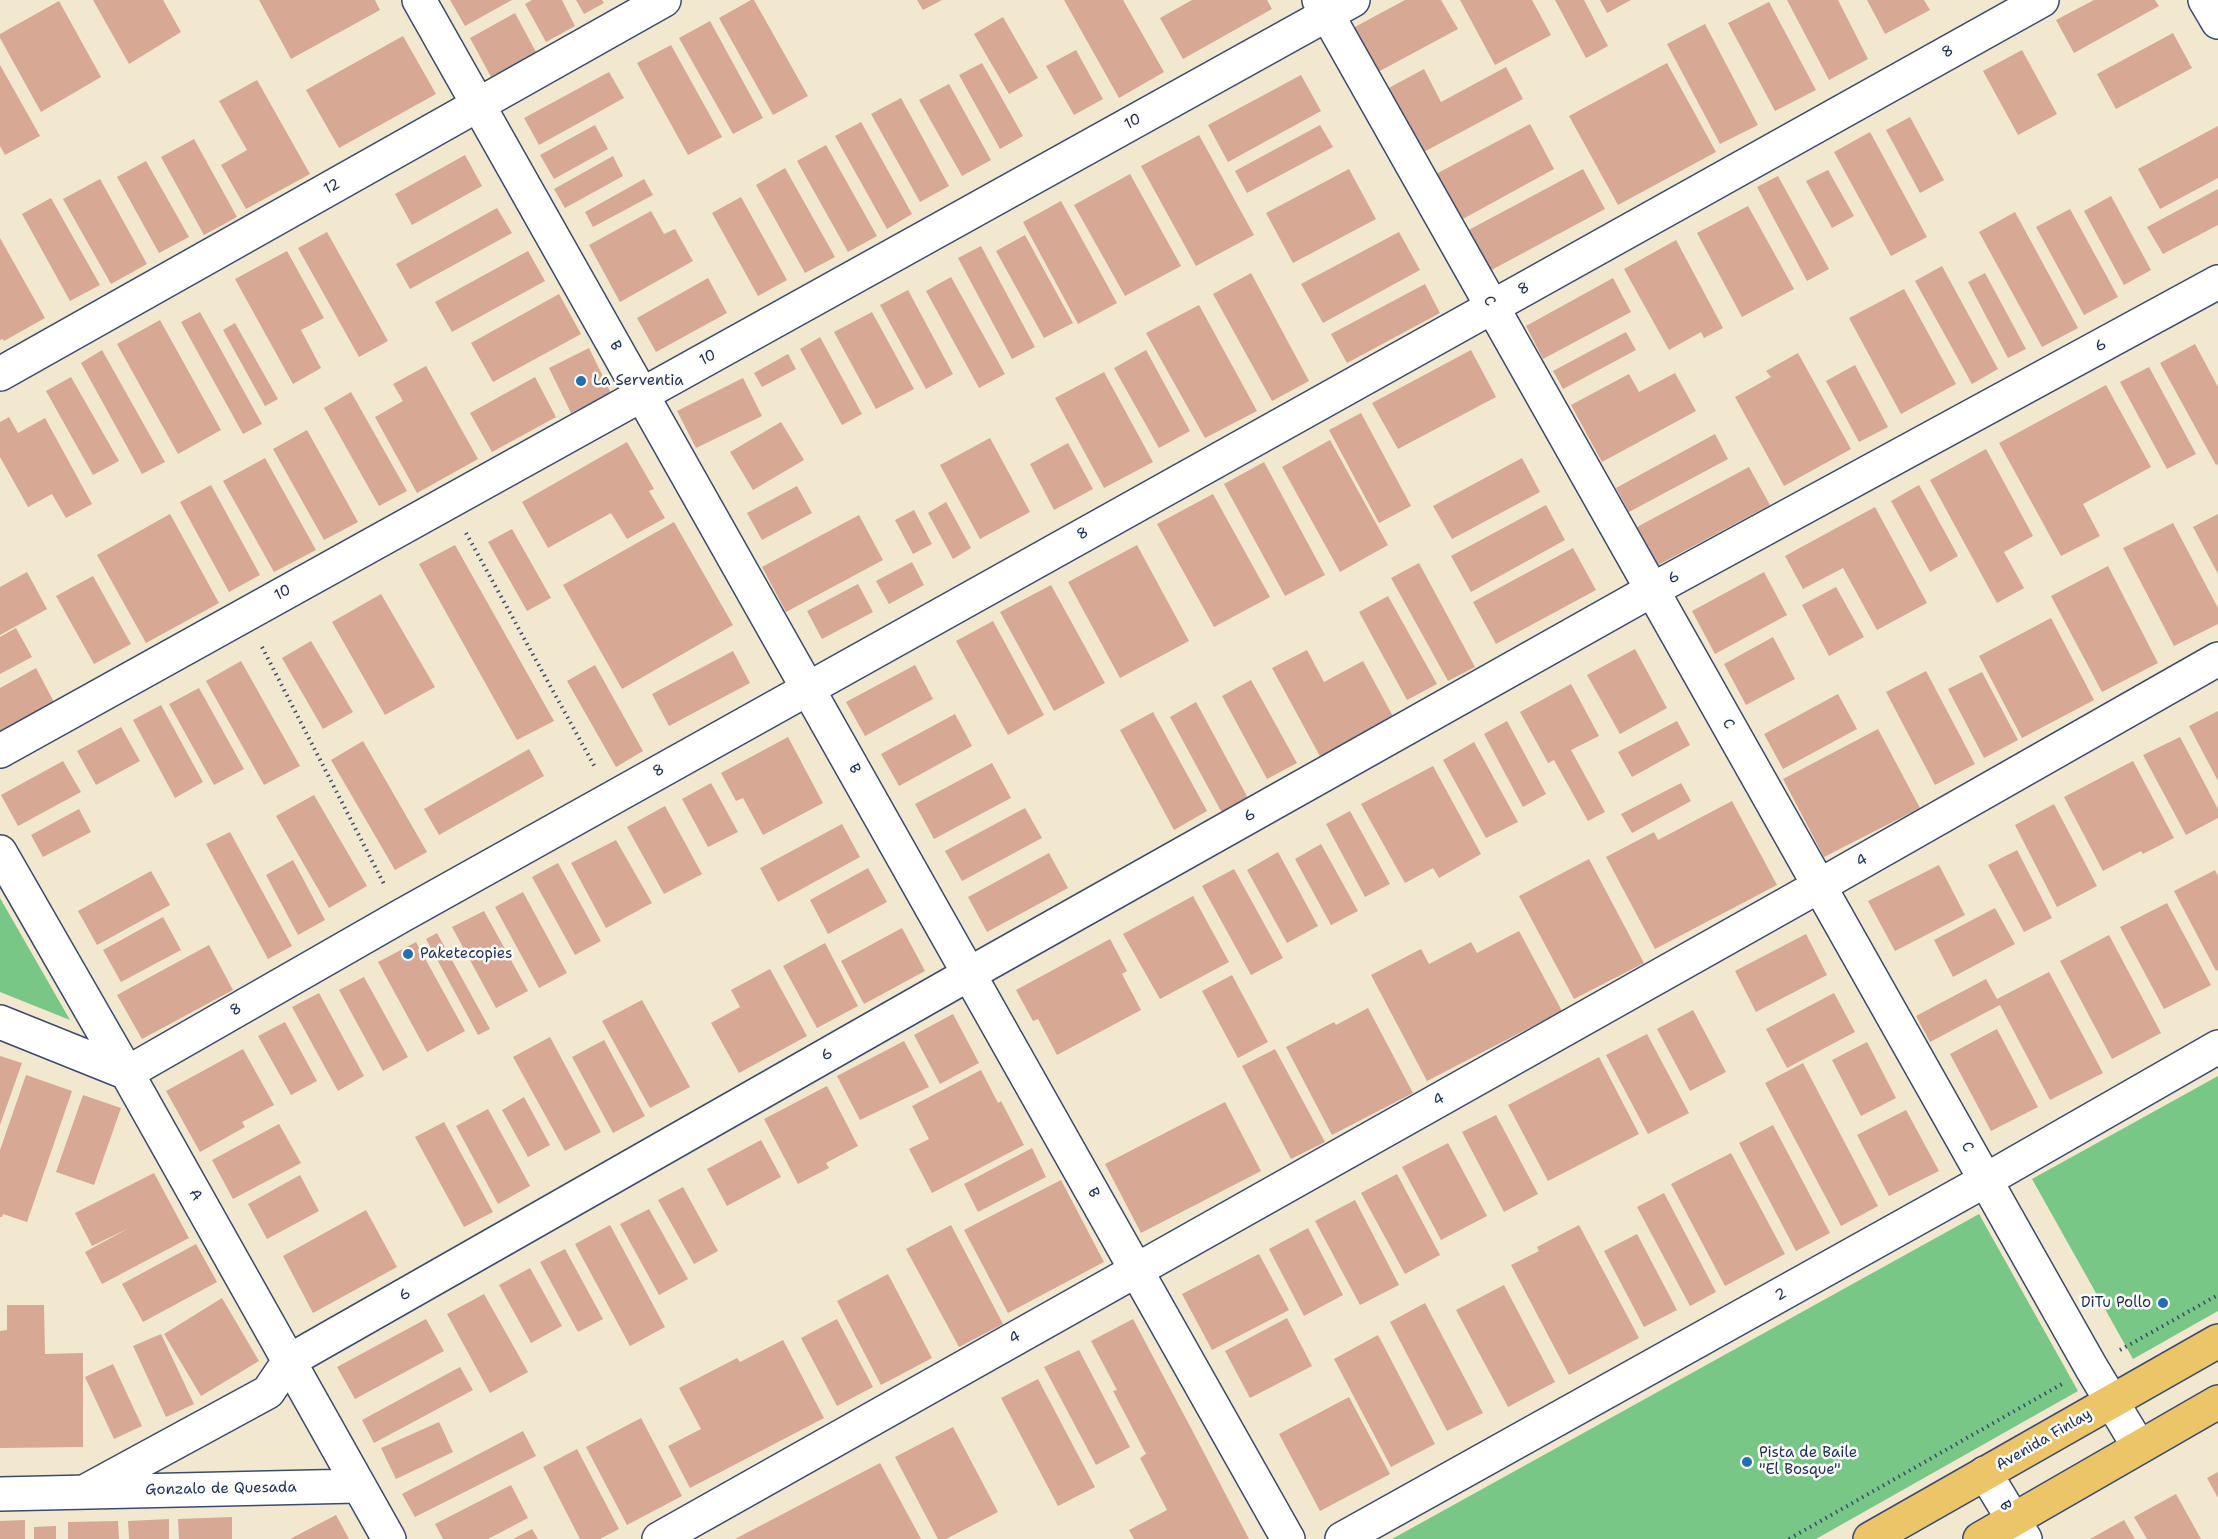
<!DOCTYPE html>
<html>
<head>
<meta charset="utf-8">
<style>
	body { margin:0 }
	canvas { display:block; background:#f1e8cf }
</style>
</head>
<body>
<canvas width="2218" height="1539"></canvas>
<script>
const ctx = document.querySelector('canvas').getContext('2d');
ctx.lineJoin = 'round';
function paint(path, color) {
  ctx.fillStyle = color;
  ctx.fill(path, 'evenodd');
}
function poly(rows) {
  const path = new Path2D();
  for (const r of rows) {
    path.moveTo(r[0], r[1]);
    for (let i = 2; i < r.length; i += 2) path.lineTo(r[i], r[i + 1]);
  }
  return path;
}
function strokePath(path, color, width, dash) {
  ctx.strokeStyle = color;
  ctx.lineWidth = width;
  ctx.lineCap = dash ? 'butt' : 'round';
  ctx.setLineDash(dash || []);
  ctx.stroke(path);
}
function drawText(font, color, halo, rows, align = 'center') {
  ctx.font = font + ' "Shantell Sans",sans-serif';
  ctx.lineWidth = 5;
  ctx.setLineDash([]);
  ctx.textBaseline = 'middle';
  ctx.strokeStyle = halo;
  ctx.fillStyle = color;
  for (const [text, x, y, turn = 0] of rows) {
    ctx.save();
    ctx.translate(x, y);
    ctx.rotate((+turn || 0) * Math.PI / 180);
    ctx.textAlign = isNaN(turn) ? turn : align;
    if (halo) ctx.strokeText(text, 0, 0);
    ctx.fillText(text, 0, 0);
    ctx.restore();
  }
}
paint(poly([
	[0,898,70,1020,0,992],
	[2218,1076,2218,1311,2133,1359,2032,1179],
	[1979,1214,2078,1391,1816,1539,1392,1539]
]), '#79c786');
paint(poly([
	[93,0,163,0,181,32,129,64],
	[259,0,375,0,380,10,291,59],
	[450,0,512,0,465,26],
	[532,0,562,0,575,26,546,42,525,4],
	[576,0,602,0,604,3,584,14],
	[751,0,754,0,808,96,773,115,719,18],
	[917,0,942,0,923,10],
	[1064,0,1123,0,1164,72,1119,98],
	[1192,0,1267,0,1272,9,1183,59,1160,18],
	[1405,0,1441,0,1458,29,1378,72,1353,28],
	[1460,0,1532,0,1551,35,1495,65],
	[1555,0,1584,0,1608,46,1586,58],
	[1600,0,1631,0,1607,13],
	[1787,0,1838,0,1868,59,1829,80],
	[1867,0,1924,0,1930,10,1885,34],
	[2094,0,2155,0,2159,6,2074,53,2056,20],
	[59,1,101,77,41,112,0,38,0,34],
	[1769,2,1816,90,1775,111,1728,23],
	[515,13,536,52,491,77,470,38],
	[1003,17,1038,78,1009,94,974,34],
	[710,21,763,118,733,134,679,38],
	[1705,24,1758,125,1720,144,1667,44],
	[2173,33,2192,68,2116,109,2097,74],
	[403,36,436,94,339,148,306,90],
	[671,45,722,137,688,155,637,63],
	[1076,50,1103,99,1074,115,1046,66],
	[2022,50,2057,114,2018,135,1983,71],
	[982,63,1023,136,1000,149,959,75],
	[1667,63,1716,152,1618,205,1569,116],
	[0,65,40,136,5,155,0,146],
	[1506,67,1523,99,1420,154,1385,90,1424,69,1441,102],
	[609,72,624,98,539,145,524,118],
	[1301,75,1321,111,1228,162,1208,125],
	[257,80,310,174,246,209,221,165,247,150,219,101],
	[949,84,991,160,962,176,919,100],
	[901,98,949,186,920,202,871,114],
	[1910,117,1944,180,1920,193,1886,130],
	[861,122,912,214,887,229,835,136],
	[1530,124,1554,169,1461,220,1436,174],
	[595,125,608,149,554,179,540,155],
	[1320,125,1333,147,1247,193,1235,171],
	[2218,126,2218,178,2160,209,2138,169],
	[1870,132,1927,237,1891,256,1834,152],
	[1199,135,1254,235,1196,266,1141,166],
	[194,139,237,217,204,235,161,157],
	[826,145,877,236,848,252,797,161],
	[465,155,482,186,412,225,395,194],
	[613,156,623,176,565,208,554,189],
	[146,161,189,237,159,253,117,177],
	[785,168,835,257,805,273,756,185],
	[1349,169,1376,219,1293,263,1266,213],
	[1583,169,1605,209,1486,273,1463,233],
	[1828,170,1854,216,1832,228,1806,181],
	[1130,174,1181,266,1125,296,1074,205],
	[1778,176,1829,269,1807,281,1757,187],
	[100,179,147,264,111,284,63,199],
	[644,179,653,195,593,227,585,212],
	[2218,189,2218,225,2163,254,2147,227],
	[2111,196,2151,270,2124,285,2084,211],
	[741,197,787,280,758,296,712,213],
	[51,198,100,285,70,301,22,214],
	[1061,201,1117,303,1078,324,1023,222],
	[1748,206,1794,289,1742,317,1697,233],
	[497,208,512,233,410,289,396,264],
	[2070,209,2118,297,2084,315,2036,227],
	[651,211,664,234,675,229,693,261,620,302,589,245],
	[2015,212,2078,328,2042,347,1979,232],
	[327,232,388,341,359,357,298,248],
	[1399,232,1420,270,1323,323,1301,284],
	[1025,235,1073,323,1044,338,996,251],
	[0,238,45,318,4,341,3,339,0,340],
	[1676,240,1723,328,1704,338,1701,332,1669,350,1624,269],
	[981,246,1035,347,1012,359,958,258],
	[287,251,324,318,301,330,321,368,293,384,235,279],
	[528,251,545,281,452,332,435,302],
	[1942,266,1998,369,1972,384,1915,281],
	[1251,273,1309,381,1272,401,1213,294],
	[1985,273,2026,349,2008,358,1968,282],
	[951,277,1005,374,979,388,926,291],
	[708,278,727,313,656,352,637,318],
	[1613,278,1631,312,1543,359,1526,326],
	[1425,284,1440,313,1347,363,1331,334],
	[1904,289,1956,384,1901,414,1849,318],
	[908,290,953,374,926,389,880,305],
	[559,294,581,334,493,382,471,343],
	[1199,305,1257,411,1205,438,1146,333],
	[200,312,262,424,243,434,181,322],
	[872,312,914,389,876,409,834,332],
	[160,320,221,430,178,454,117,344],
	[235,323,278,399,265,406,223,330],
	[1626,332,1636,350,1563,389,1553,371],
	[820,337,862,414,842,425,800,349],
	[2195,344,2218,387,2218,464,2216,465,2160,363],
	[589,348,611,393,571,413,549,368],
	[102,350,165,462,142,474,81,363],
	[1146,350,1190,431,1159,448,1114,368],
	[1471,350,1496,397,1398,449,1372,403],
	[1798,353,1851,449,1784,486,1735,397,1771,377,1766,371],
	[788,354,796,369,762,387,754,373],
	[1855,365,1888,427,1859,442,1826,381],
	[426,366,478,459,417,493,375,417,403,401,393,384],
	[2149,367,2196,454,2167,469,2120,382],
	[1104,372,1153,462,1104,488,1055,398],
	[1675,373,1696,411,1602,462,1571,405,1629,374,1639,392],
	[71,377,119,461,93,475,46,391],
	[535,377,556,417,492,452,470,413],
	[743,378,762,416,696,448,677,411],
	[2106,385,2151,467,2083,504,2100,536,2061,556,1999,443],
	[351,392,407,491,379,506,324,408],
	[1361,413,1411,506,1379,523,1329,430],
	[9,417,18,433,45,418,92,504,66,518,52,494,28,507,0,457,0,422],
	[781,422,804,460,753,490,730,452],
	[307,430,358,522,324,540,273,449],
	[1715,434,1728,459,1629,512,1616,488],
	[990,438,1030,512,980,539,940,465],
	[1330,440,1388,545,1340,572,1282,467],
	[627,442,654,489,649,491,665,518,627,539,611,513,548,548,522,502],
	[1068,443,1093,489,1054,510,1030,464],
	[1986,449,2033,536,2004,552,2024,588,1997,603,1930,480],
	[265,458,316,550,274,572,223,481],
	[1522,458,1540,492,1452,539,1433,506],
	[1264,462,1325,575,1285,596,1224,484],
	[1749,467,1770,505,1658,565,1637,527],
	[211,485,260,575,229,592,180,502],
	[1919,485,1958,556,1930,572,1891,501],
	[797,486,812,513,762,540,747,513],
	[1213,494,1270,597,1214,627,1157,524],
	[946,502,971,548,953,559,928,513],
	[1546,505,1565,540,1471,592,1451,556],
	[1875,507,1927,603,1877,630,1843,568,1803,589,1785,556],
	[914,510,932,544,913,554,895,520],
	[170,514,219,603,146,643,97,555],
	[2218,514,2218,574,2193,527],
	[859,515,883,560,786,612,762,567],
	[674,522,733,625,622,689,563,585],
	[2173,523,2218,608,2218,624,2174,646,2123,548],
	[512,529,551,598,527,611,488,542],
	[455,545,554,721,517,740,419,564],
	[1137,545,1189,641,1120,678,1068,582],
	[1573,548,1596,590,1496,644,1473,602],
	[912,562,924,585,889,604,876,581],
	[1419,563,1475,667,1448,681,1391,578],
	[2108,566,2158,663,2102,692,2051,596],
	[27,572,47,609,0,635,0,587],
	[1764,572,1787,615,1715,654,1692,611],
	[93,576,131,644,94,664,56,596],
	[858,584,873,612,822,639,807,611],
	[1051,585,1105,683,1054,711,1000,612],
	[1836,587,1864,637,1829,656,1802,605],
	[381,594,435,687,385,715,332,622],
	[1388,596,1437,684,1407,700,1359,612],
	[2051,618,2094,700,2022,738,1979,656],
	[993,621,1044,715,1008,735,956,641],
	[16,628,32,657,0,674,0,637],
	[1773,637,1795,679,1746,705,1724,664],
	[311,641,353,712,323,729,282,658],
	[1635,649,1667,708,1620,734,1587,675],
	[1307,650,1324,682,1363,661,1395,720,1322,760,1272,668],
	[733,651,750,683,669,726,652,694],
	[241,661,300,766,264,785,206,681],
	[595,665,643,751,616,767,567,681],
	[915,665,933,699,865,736,846,702],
	[36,668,54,702,0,731,0,688],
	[1926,671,1975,764,1935,785,1886,692],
	[1982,672,2018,740,1984,758,1948,689],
	[1251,680,1297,763,1267,779,1222,696],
	[1571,684,1599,736,1571,750,1605,812,1588,821,1554,760,1548,763,1520,712],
	[199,688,244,769,214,785,169,704],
	[1838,694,1857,729,1783,769,1764,734],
	[1196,702,1248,798,1222,813,1170,717],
	[161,705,203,782,175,798,133,720],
	[2218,711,2218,781,2189,726],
	[1153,712,1207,811,1174,830,1120,730],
	[955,714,972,746,899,786,881,754],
	[1507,721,1546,794,1523,807,1484,734],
	[1677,721,1690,745,1632,777,1618,752],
	[121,727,140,761,96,785,77,751],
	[1878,729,1920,808,1824,857,1783,779],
	[788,737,823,803,763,835,743,798,736,801,721,773],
	[2180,737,2218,809,2218,818,2186,835,2143,755],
	[363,741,427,852,395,870,331,760],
	[1474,742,1518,822,1486,838,1443,760],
	[529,749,544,776,439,835,424,809],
	[63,761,81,792,18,826,1,795],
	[2133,761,2174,838,2143,854,2141,851,2103,871,2064,797],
	[992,763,1011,798,934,839,915,804],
	[1433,766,1481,854,1439,878,1433,868,1405,883,1361,804],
	[711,783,738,832,708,847,682,799],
	[1681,783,1691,801,1632,833,1621,814],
	[314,795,367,886,329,908,276,816],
	[1732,801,1777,885,1655,949,1606,857,1654,832,1658,840],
	[2054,804,2097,886,2057,907,2015,825],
	[665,806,702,874,664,894,627,827],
	[1025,808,1042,838,962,881,945,851],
	[79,809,91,832,43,857,31,835],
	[1350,811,1390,884,1365,897,1326,824],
	[842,824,860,857,778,902,760,868],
	[230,832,292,946,268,959,206,844],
	[616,840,652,903,606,928,571,863],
	[1321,844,1358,911,1331,925,1295,859],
	[2017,850,2052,918,2024,932,1988,865],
	[1278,852,1318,926,1287,943,1247,870],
	[1049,853,1068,888,987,932,968,897],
	[1589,859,1644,963,1574,999,1519,896],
	[293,860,325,920,298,935,266,875],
	[558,863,601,941,575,955,532,877],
	[1939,865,1965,915,1895,951,1868,901],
	[868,868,887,902,828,934,810,900],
	[1234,869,1283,958,1251,975,1202,886],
	[2215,870,2218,876,2218,970,2216,971,2174,891],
	[151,871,170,905,97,945,78,911],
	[523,892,567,973,539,988,495,907],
	[1193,896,1229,962,1160,999,1123,934],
	[2167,903,2211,985,2164,1009,2120,927],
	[1995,908,2015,944,1953,977,1934,940],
	[484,911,528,991,496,1008,452,927],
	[163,917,181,950,121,982,103,950],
	[902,928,925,971,864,1004,841,961],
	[1519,931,1562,1011,1427,1081,1371,975,1421,949,1429,964,1471,942,1477,953],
	[437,933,490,1029,478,1035,426,939],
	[1806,934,1827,975,1756,1012,1735,971],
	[2109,935,2161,1033,2112,1059,2060,961],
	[1110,939,1127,971,1122,974,1141,1010,1057,1055,1038,1019,1033,1021,1016,990],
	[416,942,465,1031,427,1052,378,962],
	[825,943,858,1006,817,1028,783,966],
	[209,945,233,990,142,1039,117,995],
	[770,969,807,1036,739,1073,711,1023,740,1007,731,990],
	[2049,972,2103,1073,2050,1100,2000,1005,1930,1042,1916,1016,1986,979,1997,999],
	[1232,975,1268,1042,1238,1058,1202,991],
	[364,977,408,1057,383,1071,339,990],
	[319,993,364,1076,338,1091,292,1007],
	[1834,993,1855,1032,1787,1068,1766,1029],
	[642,1000,690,1087,650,1108,602,1021],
	[1368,1008,1413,1093,1332,1135,1286,1047,1334,1022,1336,1025],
	[1693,1010,1726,1072,1690,1091,1657,1029],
	[953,1014,979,1063,940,1084,914,1035],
	[285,1022,317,1081,291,1095,258,1036],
	[1997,1029,2038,1107,1991,1131,1950,1054],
	[1647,1034,1689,1113,1648,1134,1606,1055],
	[550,1037,601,1132,565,1151,513,1057],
	[604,1040,645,1116,613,1133,572,1057],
	[904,1041,929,1087,860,1120,837,1076],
	[1867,1042,1896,1098,1861,1116,1832,1060],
	[243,1049,274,1105,242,1122,245,1127,200,1152,166,1091],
	[1275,1049,1325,1142,1291,1159,1242,1066],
	[0,1056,22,1063,0,1125],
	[1599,1057,1639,1134,1548,1181,1508,1105],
	[1803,1063,1878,1206,1841,1226,1765,1083],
	[981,1070,998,1103,1001,1101,1024,1145,932,1193,909,1149,929,1139,912,1106],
	[26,1075,72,1091,27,1222,3,1214,2,1217,0,1217,0,1150],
	[827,1086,858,1146,826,1163,829,1168,798,1184,764,1119],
	[83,1095,121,1108,94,1185,56,1172],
	[524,1097,550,1145,528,1157,502,1110],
	[1225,1102,1261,1171,1141,1233,1105,1164],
	[488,1109,530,1186,498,1204,456,1126],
	[1906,1110,1939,1171,1889,1196,1857,1135],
	[1496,1115,1538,1194,1504,1212,1462,1132],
	[444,1122,493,1212,464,1227,415,1137],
	[279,1124,301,1163,233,1199,212,1160],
	[1773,1125,1830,1233,1796,1251,1739,1143],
	[761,1140,781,1177,727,1206,707,1169],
	[1448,1143,1487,1216,1441,1240,1402,1167],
	[1032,1148,1046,1177,978,1212,964,1184],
	[1731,1153,1785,1254,1725,1286,1671,1184],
	[154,1173,189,1238,102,1284,85,1252,129,1228,92,1246,75,1213],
	[1397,1174,1440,1255,1405,1274,1361,1193],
	[300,1175,319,1211,267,1239,248,1204],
	[1061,1180,1104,1262,1008,1313,964,1230],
	[683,1187,718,1251,694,1264,658,1200],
	[1664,1193,1716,1292,1690,1306,1637,1207],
	[1355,1200,1399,1285,1360,1305,1315,1221],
	[649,1209,688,1279,659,1295,620,1224],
	[366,1210,397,1267,313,1313,283,1256],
	[610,1225,665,1327,630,1346,575,1244],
	[951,1225,1003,1324,959,1347,906,1249],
	[1579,1225,1639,1338,1569,1375,1511,1265,1539,1251,1537,1247],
	[1308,1228,1343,1295,1304,1316,1269,1249],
	[1637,1234,1677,1310,1644,1327,1604,1251],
	[196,1244,217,1282,143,1322,122,1284],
	[565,1249,603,1319,578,1332,540,1262],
	[1259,1254,1289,1310,1212,1350,1182,1294],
	[530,1268,562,1326,531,1343,499,1285],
	[888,1274,932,1358,881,1385,837,1301],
	[1504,1285,1555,1382,1508,1407,1456,1310],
	[484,1294,528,1372,490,1393,447,1314],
	[222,1298,259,1361,201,1396,164,1334],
	[1425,1303,1483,1413,1447,1431,1390,1322],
	[7,1305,44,1305,45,1354,83,1353,83,1447,0,1448,0,1331,7,1330],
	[1287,1318,1312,1366,1250,1398,1225,1351],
	[426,1319,444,1351,355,1399,337,1367],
	[837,1319,873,1387,837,1406,801,1338],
	[1133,1319,1192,1430,1249,1539,1134,1539,1129,1530,1167,1510,1140,1458,1146,1454,1113,1391,1117,1390,1091,1341],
	[161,1334,194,1404,166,1417,133,1346],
	[1378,1335,1435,1444,1391,1467,1334,1359],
	[783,1340,824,1418,690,1488,668,1446,701,1429,679,1388,737,1358,740,1362],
	[1079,1350,1130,1447,1096,1465,1044,1367],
	[113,1364,142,1426,114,1439,85,1377],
	[460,1367,473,1390,374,1443,362,1420],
	[1038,1379,1095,1487,1058,1506,1001,1398],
	[1349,1397,1390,1474,1320,1511,1279,1434],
	[641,1418,682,1496,627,1525,586,1447],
	[439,1422,453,1452,396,1479,381,1448],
	[953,1427,998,1512,946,1539,938,1539,895,1457],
	[523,1431,536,1456,415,1517,402,1494],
	[577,1449,619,1529,600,1539,580,1539,543,1467],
	[880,1463,921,1539,735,1539,777,1517],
	[2218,1472,2218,1498,2207,1478],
	[511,1485,528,1518,488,1539,443,1539,435,1524],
	[2176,1494,2201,1539,2147,1539,2134,1517],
	[336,1515,349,1539,290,1539],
	[232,1517,232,1539,179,1539,178,1519],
	[169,1519,169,1539,129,1539,128,1521],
	[25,1520,25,1539,0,1539,0,1521],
	[2124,1520,2135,1539,2090,1539],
	[118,1521,119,1539,68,1539,68,1522],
	[56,1526,56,1539,34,1539,34,1527],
	[532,1529,538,1539,513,1539]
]), '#d7a894');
const minor = poly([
	[419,0,1288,1539],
	[2205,0,2218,22],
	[0,374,664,0],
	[0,751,1353,0],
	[0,852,127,1073,389,1539],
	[0,1022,127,1073,401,916,2042,0],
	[1985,1473,2025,1539],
	[84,1492,268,1392,289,1361,969,974,1652,590,2218,282],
	[0,1494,357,1486],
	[659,1539,1819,886,2218,659],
	[1342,1539,1986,1180,2218,1047]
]);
const tertiary = poly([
	[1319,0,2091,1367,2139,1447]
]);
const primary = poly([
	[1870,1539,2218,1341],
	[1980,1539,2218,1402]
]);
strokePath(minor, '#3b4b6f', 36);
strokePath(tertiary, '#3b4b6f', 36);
strokePath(primary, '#3b4b6f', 36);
strokePath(poly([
	[466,533,596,769],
	[262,647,385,886],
	[2120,1350,2218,1295],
	[1789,1539,2062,1384]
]), '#3b4b6f', 4, [1.5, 4.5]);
strokePath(minor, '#fff', 33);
strokePath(tertiary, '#fff', 33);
strokePath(primary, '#ecc569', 33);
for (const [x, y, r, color] of [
	[581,381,6,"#1f6fb2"],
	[408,954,6,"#1f6fb2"],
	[2163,1303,6,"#1f6fb2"],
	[1747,1462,6,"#1f6fb2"]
]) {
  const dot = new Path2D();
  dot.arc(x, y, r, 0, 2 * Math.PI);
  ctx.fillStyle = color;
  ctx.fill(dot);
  strokePath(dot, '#fdfcf7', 2);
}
drawText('15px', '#1b2f5e', '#fdfcf7', [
	["8",1948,52,-29],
	["10",1133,122,-29],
	["12",332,187,-29],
	["8",1524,289,-29],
	["C",1489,301,61],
	["B",615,346,61],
	["6",2101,346,-29],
	["10",708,358,-29],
	["8",1083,534,-29],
	["6",1674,578,-29],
	["10",283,593,-29],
	["C",1728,724,60],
	["B",854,769,61],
	["8",659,771,-29],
	["6",1250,816,-29],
	["4",1862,861,-30],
	["8",236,1010,-30],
	["6",827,1055,-30],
	["4",1439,1100,-29],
	["C",1967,1147,61],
	["B",1093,1193,61],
	["A",195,1195,61],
	["6",405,1295,-30],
	["2",1781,1295,-29],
	["4",1015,1338,-29],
	["Avenida Finlay",2044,1440,-30],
	["Gonzalo de Quesada",221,1489,-1],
	["B",2005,1506,59]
]);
drawText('15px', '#1b2f5e', '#fdfcf7', [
	["La Serventia",593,381],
	["Paketecopies",420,954],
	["DiTu Pollo",2151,1303,"right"],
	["Pista de Baile",1759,1453],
	["\"El Bosque\"",1759,1470]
], 'left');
</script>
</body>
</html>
